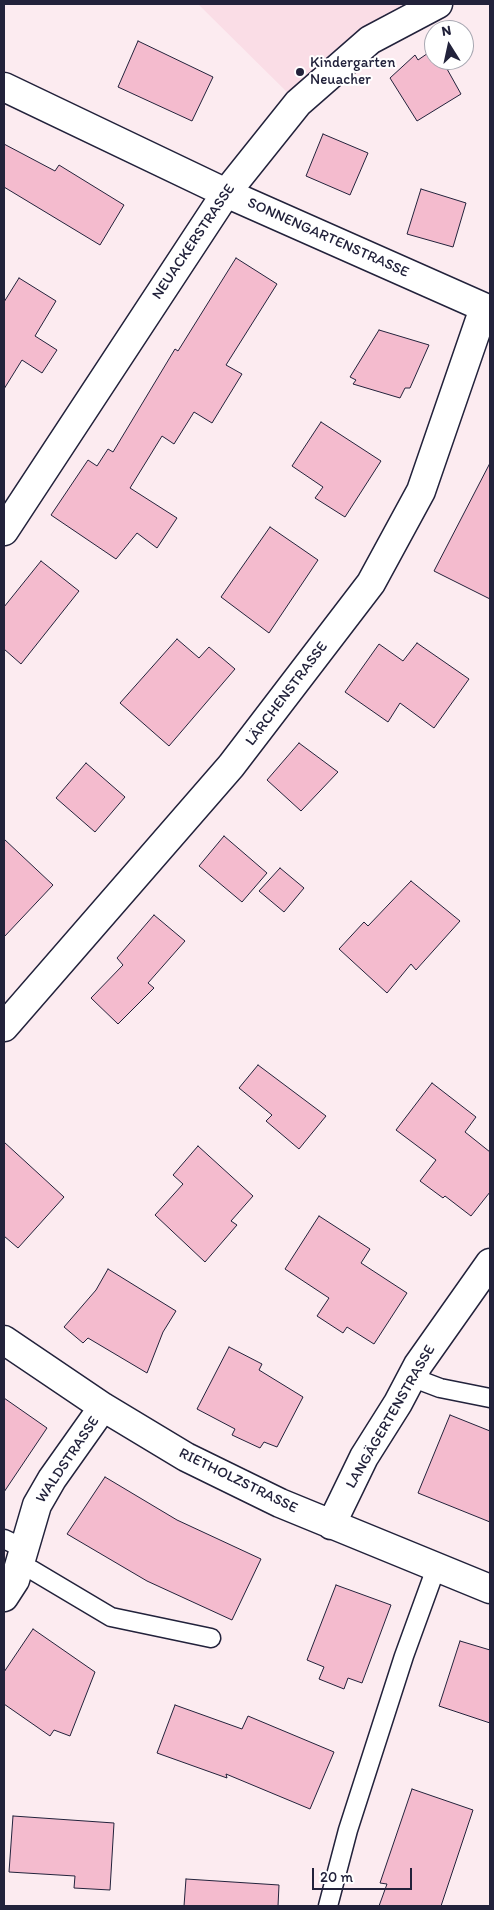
<!DOCTYPE html>
<html>
<head>
<meta charset="utf-8">
<style>
	body { margin:0 }
	#map { position:relative; width:494px; height:1910px; overflow:hidden; background:#fcebf0; font-family:Itim,sans-serif }
	canvas { display:block }
	.frame { position:absolute; inset:0; border:5px solid #22223b; pointer-events:none }
	.north { position:absolute; left:424px; top:20px; width:50px; height:50px; box-sizing:border-box; background:#fff; border:1px solid #a7a7b1; border-radius:50%; rotate:350deg; font-size:14px; font-weight:700; line-height:20px; text-align:center; color:#22223b }
	.north::after { content:''; display:block; margin:auto; width:18px; height:22px; background:#22223b; clip-path:polygon(50% 0,100% 100%,50% 72%,0 100%) }
	.scale { position:absolute; left:312px; top:1868px; width:100px; height:22px; box-sizing:border-box; border:2px solid #22223b; border-top:0; padding-left:6px; font-size:15px; line-height:18px; white-space:nowrap; color:#22223b; -webkit-text-stroke:4px #fff; paint-order:stroke }
</style>
</head>
<body>
<div id="map">
<canvas width="494" height="1910"></canvas>
<div class="frame"></div>
<div class="north">N</div>
<div class="scale">20 m</div>
</div>
<script>
const ctx = document.querySelector('canvas').getContext('2d');
ctx.lineJoin = 'round';
function paint(path, color) {
  ctx.fillStyle = color;
  ctx.fill(path, 'evenodd');
}
function poly(rows) {
  const path = new Path2D();
  for (const r of rows) {
    path.moveTo(r[0], r[1]);
    for (let i = 2; i < r.length; i += 2) path.lineTo(r[i], r[i + 1]);
  }
  return path;
}
function strokePath(path, color, width, dash) {
  ctx.strokeStyle = color;
  ctx.lineWidth = width;
  ctx.lineCap = dash ? 'butt' : 'round';
  ctx.setLineDash(dash || []);
  ctx.stroke(path);
}
function drawText(font, color, halo, rows, align = 'center') {
  ctx.font = font + ' Itim,sans-serif';
  ctx.lineWidth = 4;
  ctx.setLineDash([]);
  ctx.textBaseline = 'middle';
  ctx.strokeStyle = halo;
  ctx.fillStyle = color;
  for (const [text, x, y, turn = 0] of rows) {
    ctx.save();
    ctx.translate(x, y);
    ctx.rotate((+turn || 0) * Math.PI / 180);
    ctx.textAlign = isNaN(turn) ? turn : align;
    if (halo) ctx.strokeText(text, 0, 0);
    ctx.fillText(text, 0, 0);
    ctx.restore();
  }
}
paint(poly([
	[198,4,438,4,298,103]
]), '#fadde6');
const building = poly([
	[138,41,213,77,192,121,118,87,138,41],
	[434,49,434,60,442,60,461,94,417,121,390,78,415,55,418,60,434,49],
	[323,134,368,153,350,195,306,176,323,134],
	[4,144,55,171,59,165,124,205,100,245,4,187,4,144],
	[421,189,466,203,453,247,407,234,421,189],
	[236,258,277,284,226,365,242,374,212,423,194,412,174,444,162,436,130,488,177,518,157,548,137,533,116,559,51,515,88,460,97,466,108,449,113,452,175,349,178,351,236,258],
	[19,278,56,301,35,336,57,350,42,373,22,360,4,389,4,302,19,278],
	[379,330,429,345,410,388,405,388,400,398,353,384,356,380,350,377,379,330],
	[321,422,381,461,345,517,315,498,323,487,292,466,321,422],
	[490,463,490,599,434,571,490,463],
	[270,527,318,560,269,633,221,597,270,527],
	[41,561,79,591,21,664,4,649,4,607,41,561],
	[177,639,199,658,209,647,235,669,169,746,120,703,177,639],
	[417,643,469,679,434,728,400,703,388,722,345,692,379,644,403,661,417,643],
	[299,743,338,772,301,811,267,780,299,743],
	[86,763,125,797,95,832,56,798,86,763],
	[224,836,267,873,242,902,199,866,224,836],
	[4,839,53,885,4,937,4,839],
	[280,868,304,888,284,912,259,891,280,868],
	[411,881,460,921,416,970,411,964,387,993,339,949,364,922,368,926,411,881],
	[154,915,185,941,148,983,154,988,118,1024,91,998,123,965,117,958,154,915],
	[258,1065,326,1116,299,1149,266,1121,272,1115,239,1088,258,1065],
	[432,1083,476,1117,465,1132,490,1152,490,1192,471,1216,445,1196,443,1198,420,1181,436,1160,396,1130,432,1083],
	[4,1142,64,1197,18,1248,4,1236,4,1142],
	[198,1146,253,1196,231,1221,237,1225,205,1262,155,1215,183,1184,173,1175,198,1146],
	[319,1216,370,1249,361,1263,407,1293,374,1344,347,1327,343,1333,317,1316,329,1298,285,1269,319,1216],
	[108,1269,176,1311,163,1332,147,1373,88,1338,83,1343,64,1327,96,1290,108,1269],
	[229,1347,262,1364,259,1370,303,1397,277,1447,264,1442,260,1448,232,1435,235,1429,197,1409,229,1347],
	[4,1398,47,1428,4,1492,4,1398],
	[450,1415,490,1431,490,1522,418,1493,450,1415],
	[105,1477,177,1520,261,1559,232,1620,147,1581,67,1534,105,1477],
	[336,1585,391,1605,362,1683,348,1678,344,1689,319,1679,324,1667,307,1660,336,1585],
	[33,1629,95,1672,70,1736,54,1730,50,1736,4,1704,4,1672,33,1629],
	[460,1641,490,1650,490,1723,439,1706,460,1641],
	[175,1705,242,1729,248,1716,334,1752,310,1809,226,1774,227,1778,157,1753,175,1705],
	[412,1789,473,1810,441,1906,379,1906,387,1884,380,1883,412,1789],
	[13,1816,114,1823,110,1890,74,1888,75,1876,9,1872,13,1816],
	[186,1879,279,1885,278,1906,184,1906,186,1879]
]);
paint(building, '#f4bbce');
strokePath(building, '#22223b', 1);
const service = poly([
	[411,1377,440,1388,490,1398],
	[4,1539,23,1548],
	[18,1566,32,1570,111,1617,211,1638],
	[328,1906,348,1830,404,1656,436,1568]
]);
const minor = poly([
	[4,87,226,193,490,310],
	[4,531,226,193,298,103,370,40,438,4],
	[4,1027,231,766,371,583,421,491,484,308],
	[4,1340,103,1407,186,1457,280,1503,490,1589],
	[331,1525,364,1457,398,1403,418,1365,490,1263],
	[4,1597,15,1580,37,1505,52,1479,103,1407]
]);
strokePath(service, '#22223b', 21);
strokePath(minor, '#22223b', 31);
strokePath(service, '#fff', 18);
strokePath(minor, '#fff', 28);
for (const [x, y, r, color] of [
	[300,72,5,"#22223b"]
]) {
  const dot = new Path2D();
  dot.arc(x, y, r, 0, 2 * Math.PI);
  ctx.fillStyle = color;
  ctx.fill(dot);
  strokePath(dot, '#fff', 2);
}
drawText('15px', '#22223b', '#fff', [
	["Kindergarten",310,63],
	["Neuacher",310,80]
], 'left');
drawText('15px', '#22223b', '#fff', [
	["SONNENGARTENSTRASSE",328,238,24],
	["NEUACKERSTRASSE",194,242,-56],
	["LÄRCHENSTRASSE",287,694,-53],
	["LANGÄGERTENSTRASSE",391,1417,-60],
	["WALDSTRASSE",68,1460,-56],
	["RIETHOLZSTRASSE",238,1481,26]
]);
</script>
</body>
</html>
